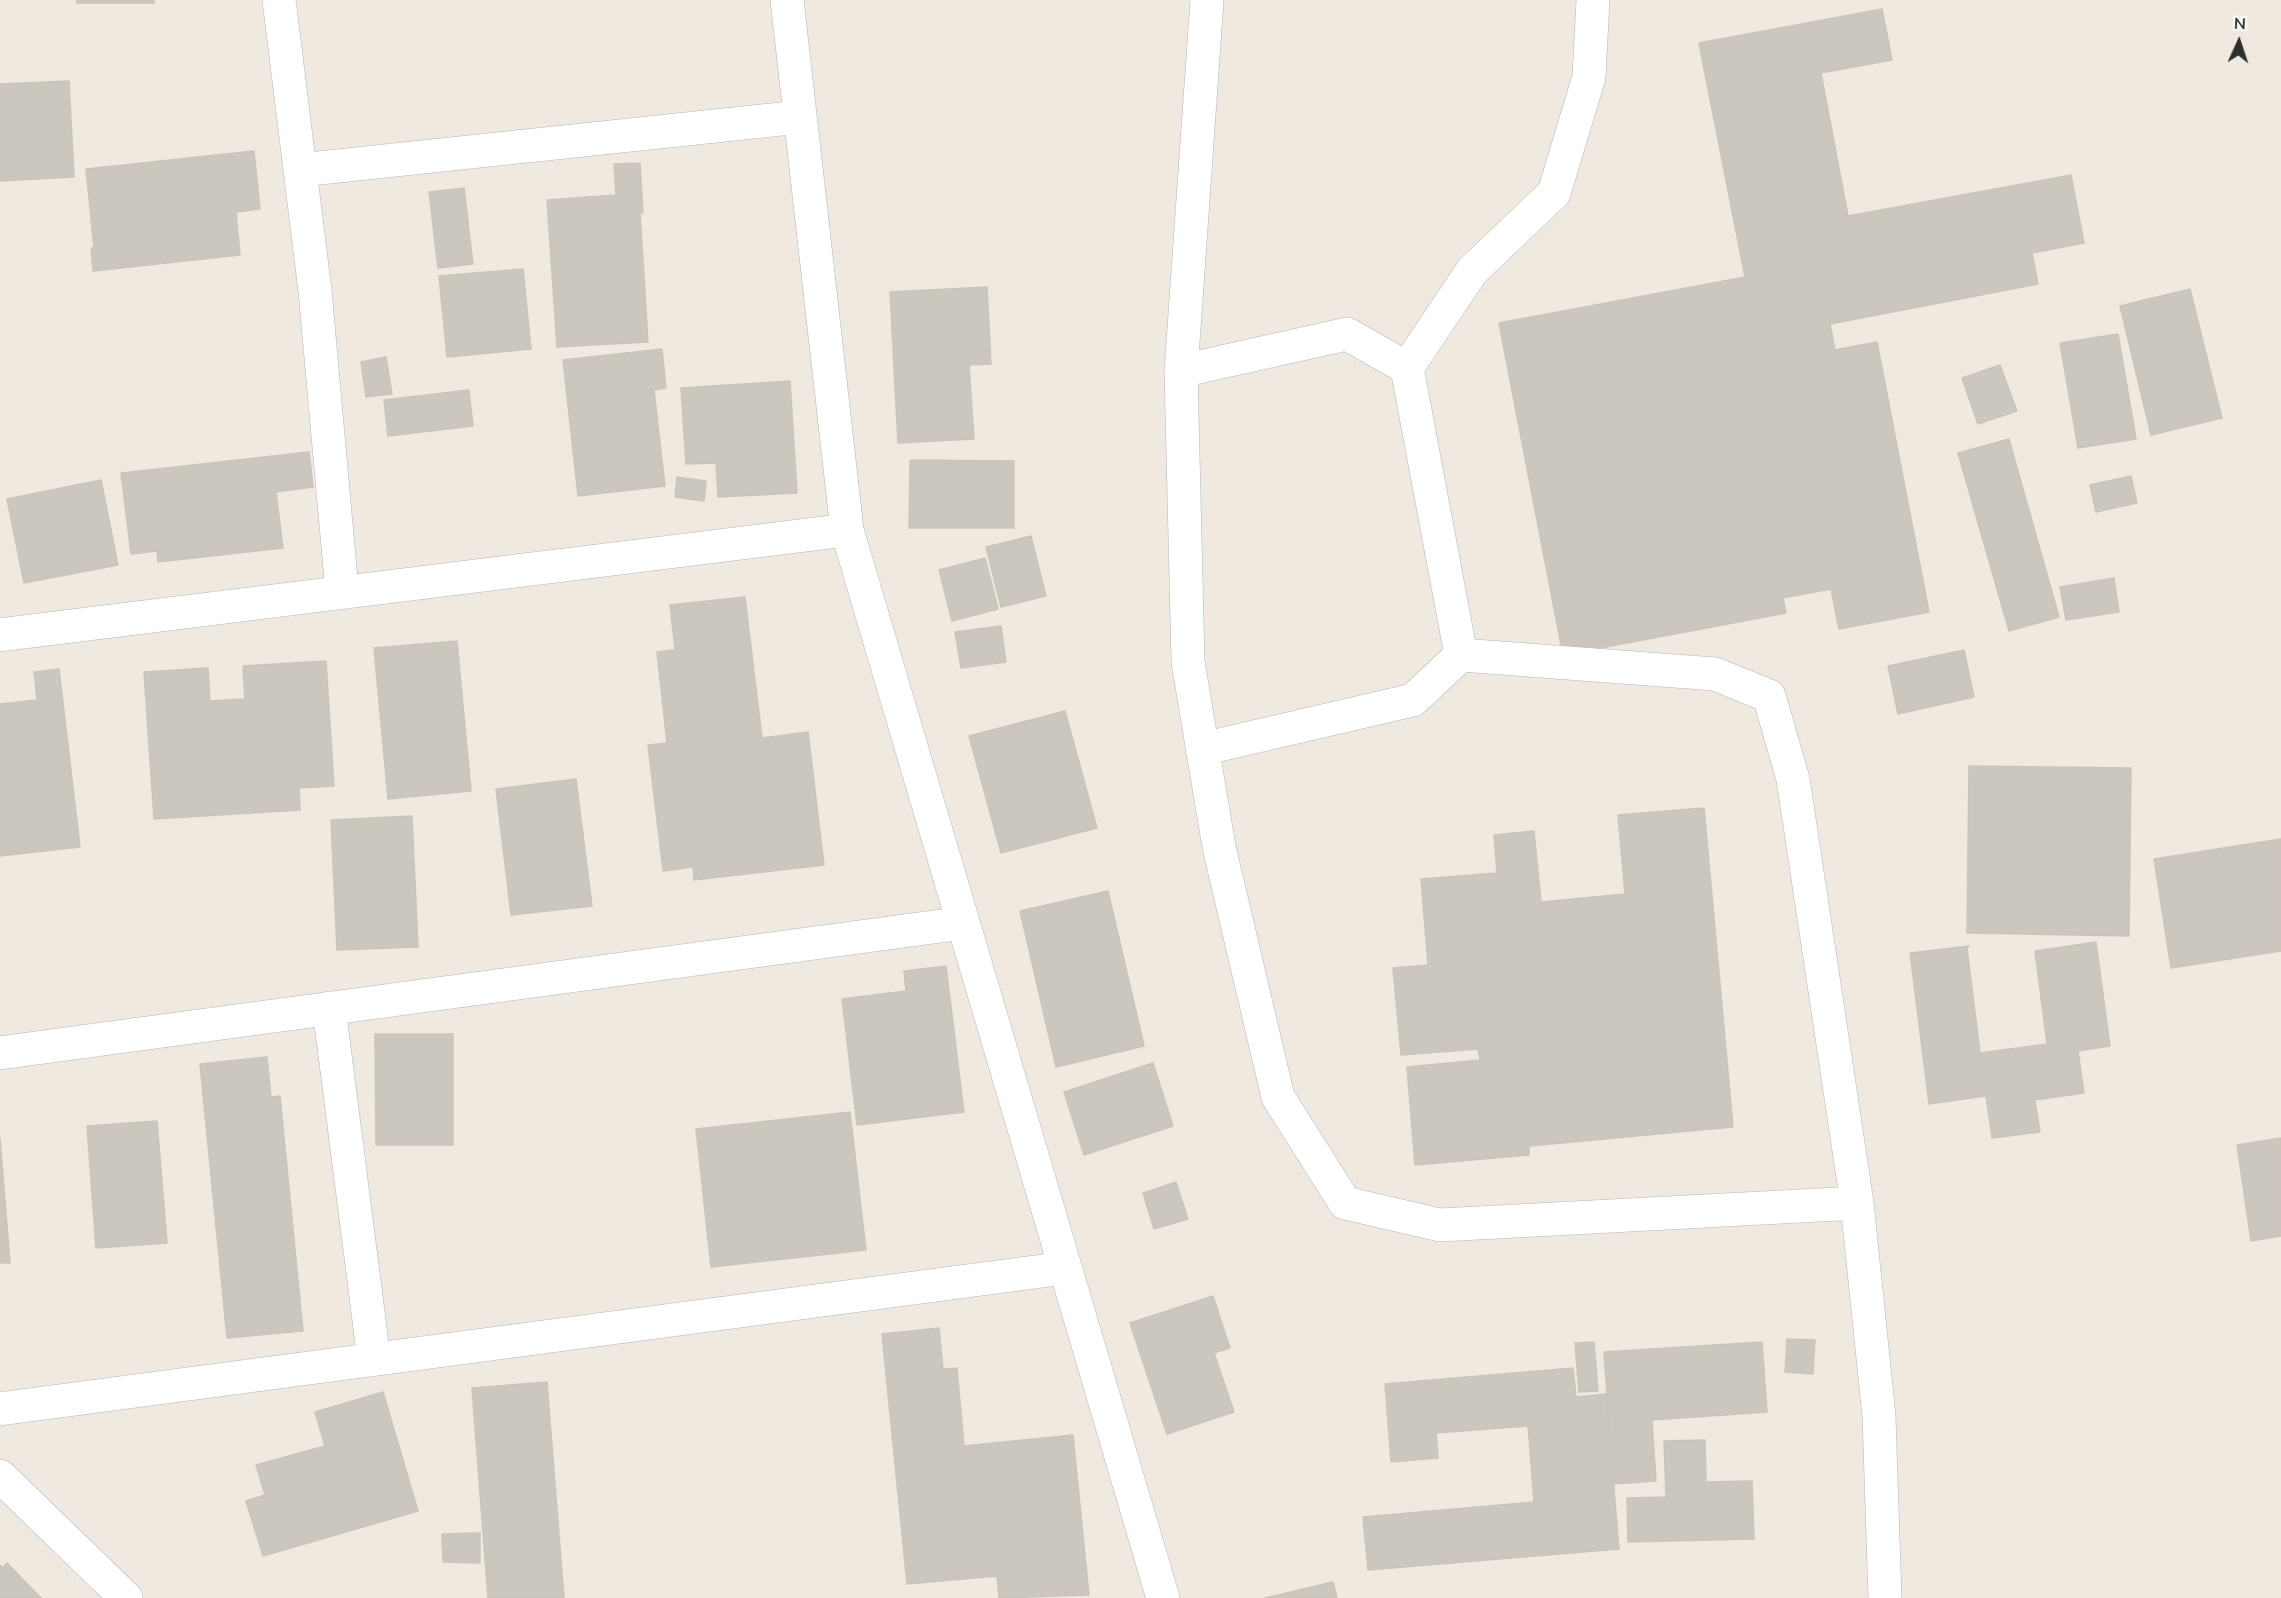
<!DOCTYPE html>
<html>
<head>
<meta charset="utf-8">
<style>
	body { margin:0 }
	#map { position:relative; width:2281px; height:1598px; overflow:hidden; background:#efe9e0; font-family:"Nunito Sans",sans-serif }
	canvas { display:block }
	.north { position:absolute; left:2209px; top:12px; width:60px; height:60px; -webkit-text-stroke:4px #fff; paint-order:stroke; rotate:3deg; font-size:16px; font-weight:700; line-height:24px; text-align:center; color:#2d2d2d }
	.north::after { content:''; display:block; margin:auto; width:21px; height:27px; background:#2d2d2d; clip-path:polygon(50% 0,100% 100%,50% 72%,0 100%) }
</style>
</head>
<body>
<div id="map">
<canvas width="2281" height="1598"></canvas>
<div class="north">N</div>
</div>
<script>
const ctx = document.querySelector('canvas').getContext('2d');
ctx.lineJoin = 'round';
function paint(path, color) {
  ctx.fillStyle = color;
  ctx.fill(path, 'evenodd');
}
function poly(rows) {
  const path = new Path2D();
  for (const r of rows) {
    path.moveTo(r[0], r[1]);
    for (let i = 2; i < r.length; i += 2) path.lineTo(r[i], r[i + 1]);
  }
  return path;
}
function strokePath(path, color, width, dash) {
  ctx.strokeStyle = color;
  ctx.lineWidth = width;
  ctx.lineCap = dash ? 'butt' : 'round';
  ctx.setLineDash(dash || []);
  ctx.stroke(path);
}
const building = poly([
	[77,0,154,0,154,3,77,3,77,0],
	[1882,9,1892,60,1821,73,1848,216,2071,175,2084,243,2032,253,2038,284,1830,324,1835,350,1877,342,1929,612,1839,629,1831,589,1783,598,1786,613,1563,655,1499,323,1745,277,1699,43,1882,9],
	[69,81,74,177,0,181,0,84,69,81],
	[254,151,260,209,236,212,240,255,93,271,91,248,94,248,86,169,254,151],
	[640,163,643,213,640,213,648,342,557,347,547,200,616,195,614,164,640,163],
	[464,188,473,264,438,268,429,192,464,188],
	[523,269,531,349,447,357,439,276,523,269],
	[987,287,991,364,969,365,974,439,898,443,890,292,987,287],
	[2190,289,2222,418,2151,435,2120,306,2190,289],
	[2118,334,2136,439,2078,448,2060,343,2118,334],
	[662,349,666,388,654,390,665,486,578,496,563,360,662,349],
	[386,357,392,394,366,397,361,362,386,357],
	[2000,365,2017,411,1978,424,1962,378,2000,365],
	[790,381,797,493,718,497,716,463,686,464,681,388,790,381],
	[469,390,473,426,388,436,384,400,469,390],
	[2009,439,2059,617,2009,631,1958,453,2009,439],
	[309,452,313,487,276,492,283,548,158,562,157,551,131,554,121,473,309,452],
	[910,460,1014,461,1014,528,909,528,910,460],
	[2131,476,2137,503,2096,512,2090,485,2131,476],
	[677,477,706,481,704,501,675,497,677,477],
	[101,480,118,565,24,583,7,499,101,480],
	[1031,536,1046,596,1001,607,986,547,1031,536],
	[985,558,998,609,952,621,939,570,985,558],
	[2114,578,2119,612,2066,620,2060,587,2114,578],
	[745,597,762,738,808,732,824,865,694,880,693,867,663,871,648,745,667,743,657,652,675,650,670,605,745,597],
	[1001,626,1006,662,961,668,955,632,1001,626],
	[457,641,471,791,388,799,374,648,457,641],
	[1964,650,1974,697,1898,714,1888,666,1964,650],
	[326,661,334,786,299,788,300,810,154,819,144,672,208,668,210,701,245,699,243,666,326,661],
	[59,669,80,847,0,856,0,704,37,700,34,672,59,669],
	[1065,711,1097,828,1001,853,969,736,1065,711],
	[1969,766,2131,768,2129,936,1967,933,1969,766],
	[576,779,592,906,511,915,496,789,576,779],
	[1704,808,1733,1127,1529,1146,1529,1155,1415,1165,1407,1067,1480,1060,1478,1049,1401,1055,1393,968,1428,965,1421,879,1497,873,1494,835,1534,831,1541,902,1625,894,1618,815,1704,808],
	[412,816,418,947,337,950,331,820,412,816],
	[2281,839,2281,951,2171,968,2154,859,2281,839],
	[1108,891,1144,1046,1056,1067,1020,911,1108,891],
	[2096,942,2110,1046,2078,1051,2084,1093,2035,1100,2040,1132,1992,1138,1986,1096,1929,1104,1910,953,1969,946,1967,948,1980,1053,2047,1044,2035,951,2096,942],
	[946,966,964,1112,857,1125,842,999,906,991,904,971,946,966],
	[375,1034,453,1034,453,1145,376,1145,375,1034],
	[267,1057,271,1097,280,1096,303,1331,227,1338,200,1064,267,1057],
	[1153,1063,1173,1126,1084,1155,1064,1092,1153,1063],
	[850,1112,866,1250,711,1267,696,1129,850,1112],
	[157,1121,167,1243,96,1248,87,1126,157,1121],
	[0,1138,10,1263,0,1263,0,1138],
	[2281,1138,2281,1236,2251,1241,2237,1145,2281,1138],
	[1176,1182,1188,1219,1154,1229,1143,1193,1176,1182],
	[1213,1296,1230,1348,1214,1353,1234,1412,1167,1434,1130,1323,1213,1296],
	[939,1328,943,1369,957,1368,964,1446,1073,1435,1089,1595,999,1598,997,1576,907,1584,882,1334,939,1328],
	[1787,1339,1815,1340,1813,1374,1785,1372,1787,1339],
	[1594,1342,1598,1391,1579,1392,1575,1343,1594,1342],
	[1762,1342,1767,1412,1652,1420,1656,1481,1613,1484,1604,1352,1762,1342],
	[1573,1368,1576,1397,1606,1394,1619,1549,1368,1570,1363,1517,1534,1502,1528,1426,1436,1433,1438,1458,1391,1462,1385,1384,1573,1368],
	[547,1382,564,1598,488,1598,472,1388,547,1382],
	[383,1392,418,1511,263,1556,246,1501,265,1495,256,1465,325,1446,315,1412,383,1392],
	[1705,1440,1706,1482,1752,1481,1754,1539,1628,1542,1627,1498,1666,1497,1664,1441,1705,1440],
	[480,1533,480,1563,443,1562,442,1534,480,1533],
	[7,1563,41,1598,0,1598,0,1565,2,1568,7,1563],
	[1333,1582,1337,1598,1265,1598,1333,1582]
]);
paint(building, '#cbc7be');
strokePath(building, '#cbc5b9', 1.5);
const street = poly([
	[279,0,315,291,342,591],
	[787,0,847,530],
	[1207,0,1181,371,1188,662,1219,847,1278,1097,1345,1203,1440,1225,1857,1203,1879,1416,1885,1598],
	[1593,0,1589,77,1554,193,1472,271,1407,368,1461,655,1715,674,1769,696,1793,779,1857,1203],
	[300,170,800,117],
	[1181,371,1347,334,1407,368],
	[0,635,847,530,1163,1598],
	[1202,749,1413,700,1461,655],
	[329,1008,374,1359],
	[0,1053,963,923],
	[0,1409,1065,1268],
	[0,1476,126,1598]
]);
strokePath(street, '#b3b6c1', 34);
strokePath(street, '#fff', 33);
</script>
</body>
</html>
